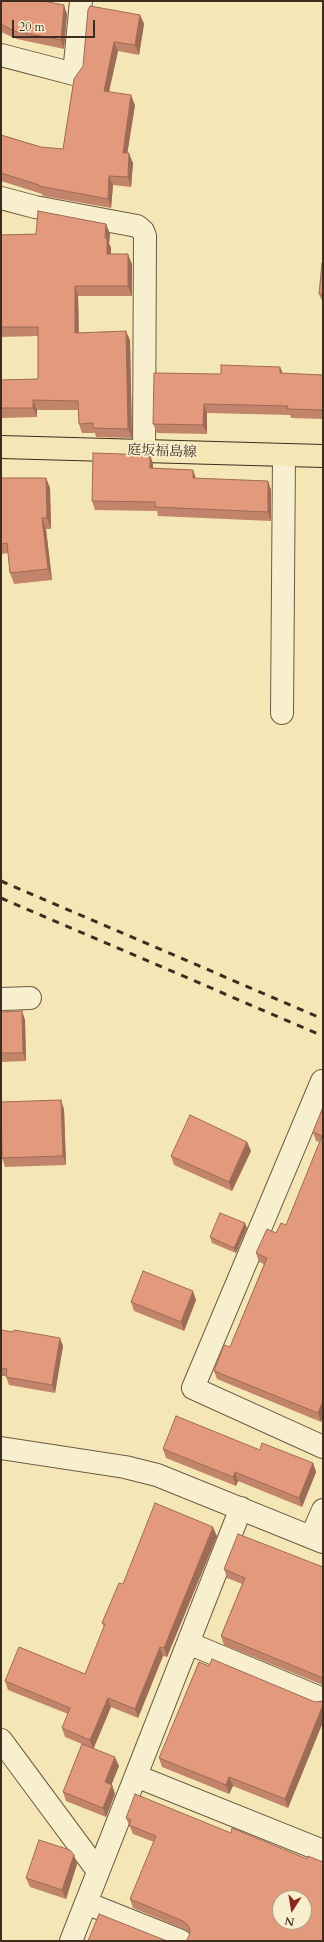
<!DOCTYPE html>
<html>
<head>
<meta charset="utf-8">
<style>
	body { margin:0 }
	#map { position:relative; width:324px; height:1942px; overflow:hidden; background:#f5e7b5; font-family:Cardo,serif }
	canvas { display:block }
	.frame { position:absolute; inset:0; border:2px solid #3e2c1f; pointer-events:none }
	.north { position:absolute; left:272px; top:1890px; width:40px; height:40px; box-sizing:border-box; background:#f8efcf; border:1px solid #aea189; border-radius:50%; rotate:192deg; font-size:11px; font-weight:700; line-height:16px; text-align:center; color:#3e2c1f }
	.north::after { content:''; display:block; margin:auto; width:14px; height:18px; background:#8f2418; clip-path:polygon(50% 0,100% 100%,50% 72%,0 100%) }
	.scale { position:absolute; left:12px; top:20px; width:83px; height:18px; box-sizing:border-box; border:2px solid #3e2c1f; border-top:0; padding-left:5px; font-size:12px; line-height:14px; white-space:nowrap; color:#3e2c1f; -webkit-text-stroke:3px #f8efcf; paint-order:stroke }
</style>
</head>
<body>
<div id="map">
<canvas width="324" height="1942"></canvas>
<div class="frame"></div>
<div class="north">N</div>
<div class="scale">20 m</div>
</div>
<script>
const ctx = document.querySelector('canvas').getContext('2d');
ctx.lineJoin = 'round';
function poly(rows) {
  const path = new Path2D();
  for (const r of rows) {
    path.moveTo(r[0], r[1]);
    for (let i = 2; i < r.length; i += 2) path.lineTo(r[i], r[i + 1]);
  }
  return path;
}
function strokePath(path, color, width, dash) {
  ctx.strokeStyle = color;
  ctx.lineWidth = width;
  ctx.lineCap = dash ? 'butt' : 'round';
  ctx.setLineDash(dash || []);
  ctx.stroke(path);
}
function paint(path, color) {
  ctx.fillStyle = color;
  ctx.fill(path, 'evenodd');
}
function drawText(font, color, halo, rows, align = 'center') {
  ctx.font = font + ' Cardo,"Noto Serif JP",serif';
  ctx.lineWidth = 3.5;
  ctx.setLineDash([]);
  ctx.textBaseline = 'middle';
  ctx.strokeStyle = halo;
  ctx.fillStyle = color;
  for (const [text, x, y, turn = 0] of rows) {
    ctx.save();
    ctx.translate(x, y);
    ctx.rotate((+turn || 0) * Math.PI / 180);
    ctx.textAlign = isNaN(turn) ? turn : align;
    if (halo) ctx.strokeText(text, 0, 0);
    ctx.fillText(text, 0, 0);
    ctx.restore();
  }
}
const minor = poly([
	[1,55,74,74,81,1],
	[1,198,35,207,137,226,143,231,145,236,144,451],
	[282,713,284,455],
	[1,999,30,998],
	[323,1082,322,1081,193,1388,323,1447],
	[1,1448,125,1467,157,1475,323,1542],
	[311,1537,323,1510],
	[188,1643,323,1699],
	[1,1740,98,1871],
	[136,1776,323,1851],
	[86,1903,181,1941],
	[71,1941,241,1508]
]);
const major = poly([
	[1,447,323,456]
]);
strokePath(minor, '#6c5b44', 24);
strokePath(major, '#3e2c1f', 24);
strokePath(minor, '#f8efcf', 22);
strokePath(major, '#f5e7b5', 22);
strokePath(poly([
	[1,881,323,1019],
	[1,898,323,1036]
]), '#3e2c1f', 3, [7, 7]);
paint(poly([
	[1,1,67,14,64,49,17,39,1,32],
	[140,15,144,24,139,55,118,51,109,92,135,105,127,153,133,163,131,187,113,185,111,208,43,196,42,194,1,181,1,135,41,147,63,149,74,79],
	[106,224,110,234,109,243,111,248,111,254,132,264,132,296,78,296,79,333,130,340,132,438,96,437,95,433,82,433,79,424,78,410,37,410,37,417,1,418,1,380,38,379,38,336,1,337,1,235,36,234],
	[323,263,323,303,319,294],
	[221,374,283,374,323,375,323,419,291,418,290,415,207,413,207,434,157,433,153,424],
	[150,455,153,464,153,468,193,470,196,479,268,481,271,490,271,521,158,516,157,511,95,510,92,501],
	[1,478,46,478,50,488,51,529,46,529,52,580,14,584,10,573,8,553,1,554],
	[22,1011,25,1020,26,1061,1,1062,1,1012],
	[323,1107,321,1422,217,1379,214,1371,230,1347,264,1264,259,1262,256,1253,276,1233,286,1225,320,1142,316,1141,313,1132],
	[64,1109,66,1165,5,1167,2,1158],
	[247,1142,251,1151,232,1191,174,1165,171,1156],
	[247,1228,236,1253,212,1243,210,1237],
	[196,1300,184,1331,134,1311,131,1302],
	[1,1330,63,1346,55,1393,9,1385,6,1376,1,1376],
	[163,1449,260,1450,313,1463,316,1472,302,1507,238,1481,236,1486,166,1458],
	[217,1536,167,1657,163,1656,138,1718,111,1707,94,1748,119,1766,111,1784,112,1785,115,1794,106,1817,66,1801,63,1792,82,1744,65,1737,62,1728,68,1714,8,1690,5,1681,85,1674,104,1627,102,1623,123,1584],
	[323,1567,323,1685,224,1645,221,1636,242,1584,227,1578,224,1569],
	[209,1666,315,1702,323,1701,323,1722,288,1808,233,1786,229,1794,162,1767,159,1758],
	[126,1818,231,1833,307,1859,323,1862,189,1936,190,1932,186,1930,133,1908,130,1899,154,1842,133,1834],
	[74,1855,77,1864,66,1899,30,1887,26,1878]
]), '#c2846b');
paint(poly([
	[64,5,67,14,64,49,61,40],
	[140,15,144,24,139,55,135,45],
	[114,42,118,51,107,100,104,91],
	[131,95,135,105,126,162,123,153],
	[129,153,133,163,131,187,128,177],
	[109,176,113,185,111,208,108,199],
	[106,224,110,234,109,243,111,248,111,264,107,254,105,238],
	[128,254,132,264,132,296,128,286],
	[75,286,78,296,79,343,75,333],
	[126,331,130,340,132,438,128,429],
	[280,367,284,376,280,373],
	[33,400,37,410,37,417,33,408],
	[204,404,207,413,207,434,203,425],
	[150,455,153,464,153,477,150,468],
	[193,470,196,479,193,478],
	[46,478,50,488,51,529,47,518],
	[268,481,271,490,271,521,268,512],
	[42,518,46,529,52,580,48,569],
	[22,1011,25,1020,26,1061,23,1053],
	[61,1100,64,1109,66,1165,63,1156],
	[247,1142,251,1151,232,1191,229,1182],
	[245,1223,247,1228,236,1253,234,1248],
	[193,1291,196,1300,184,1331,181,1322],
	[60,1338,63,1346,55,1393,52,1385],
	[323,1401,323,1418,321,1422,318,1413],
	[313,1463,316,1472,302,1507,299,1498],
	[235,1472,238,1481,236,1486,233,1477],
	[213,1527,217,1536,167,1657,164,1648],
	[160,1647,163,1656,138,1718,135,1709],
	[108,1698,111,1707,93,1749,90,1740],
	[323,1705,323,1722,288,1808,285,1799],
	[115,1757,119,1766,109,1791,105,1782],
	[229,1777,233,1786,229,1794,226,1785],
	[112,1785,115,1794,106,1817,103,1808],
	[74,1855,77,1864,66,1899,62,1890]
]), '#9e6b57');
const building = poly([
	[1,1,43,1,64,5,61,40,14,31,1,24,1,1],
	[90,6,140,15,135,45,114,42,104,91,131,95,123,153,129,153,128,177,109,176,108,199,39,186,39,185,1,173,1,135,41,147,63,149,74,79,83,66,88,10,90,6],
	[38,211,106,224,105,238,107,238,107,254,128,254,128,286,75,286,75,333,126,331,128,429,93,428,93,423,79,424,78,401,33,400,33,408,1,408,1,380,38,379,38,327,1,327,1,235,36,234,38,211],
	[322,263,323,263,323,294,319,294,322,263],
	[221,365,280,367,280,373,323,375,323,410,287,409,288,406,204,404,203,425,153,424,154,373,221,374,221,365],
	[93,453,150,455,150,468,193,470,193,478,268,481,268,512,155,507,155,502,92,501,93,453],
	[1,478,46,478,47,518,42,518,48,569,10,573,7,543,1,544,1,478],
	[22,1011,23,1053,1,1053,1,1012,22,1011],
	[61,1100,63,1156,2,1158,1,1102,61,1100],
	[323,1107,323,1401,318,1413,214,1371,224,1345,230,1347,267,1258,256,1253,267,1229,276,1233,281,1223,286,1225,322,1136,313,1132,323,1107],
	[190,1115,247,1142,229,1182,171,1156,190,1115],
	[220,1213,245,1223,234,1248,210,1237,220,1213],
	[143,1271,193,1291,181,1322,131,1302,143,1271],
	[1,1330,13,1332,14,1330,60,1338,52,1385,6,1377,7,1369,1,1368,1,1330],
	[176,1416,260,1450,262,1443,313,1463,299,1498,235,1472,233,1477,163,1449,176,1416],
	[155,1503,213,1527,164,1648,160,1647,135,1709,108,1698,90,1740,62,1728,70,1708,5,1681,19,1647,85,1674,105,1624,102,1623,119,1583,123,1584,155,1503],
	[238,1534,323,1567,323,1678,221,1636,245,1578,224,1569,238,1534],
	[212,1659,315,1702,323,1701,323,1705,285,1799,229,1777,226,1785,159,1758,199,1662,209,1666,212,1659],
	[82,1744,115,1757,105,1782,112,1785,103,1808,63,1792,82,1744],
	[135,1794,231,1833,232,1828,307,1859,308,1856,323,1862,323,1941,186,1941,189,1936,190,1930,187,1924,183,1921,130,1899,156,1836,129,1825,131,1820,126,1818,135,1794],
	[280,1898,304,1898,304,1922,280,1922,280,1898],
	[39,1840,70,1850,74,1855,62,1890,26,1878,39,1840],
	[99,1914,167,1941,88,1941,99,1914]
]);
paint(building, '#e2997c');
strokePath(building, '#9e6b57', 1);
drawText('14px', '#3e2c1f', '#f8efcf', [
	["庭坂福島線",162,452,2]
]);
</script>
</body>
</html>
